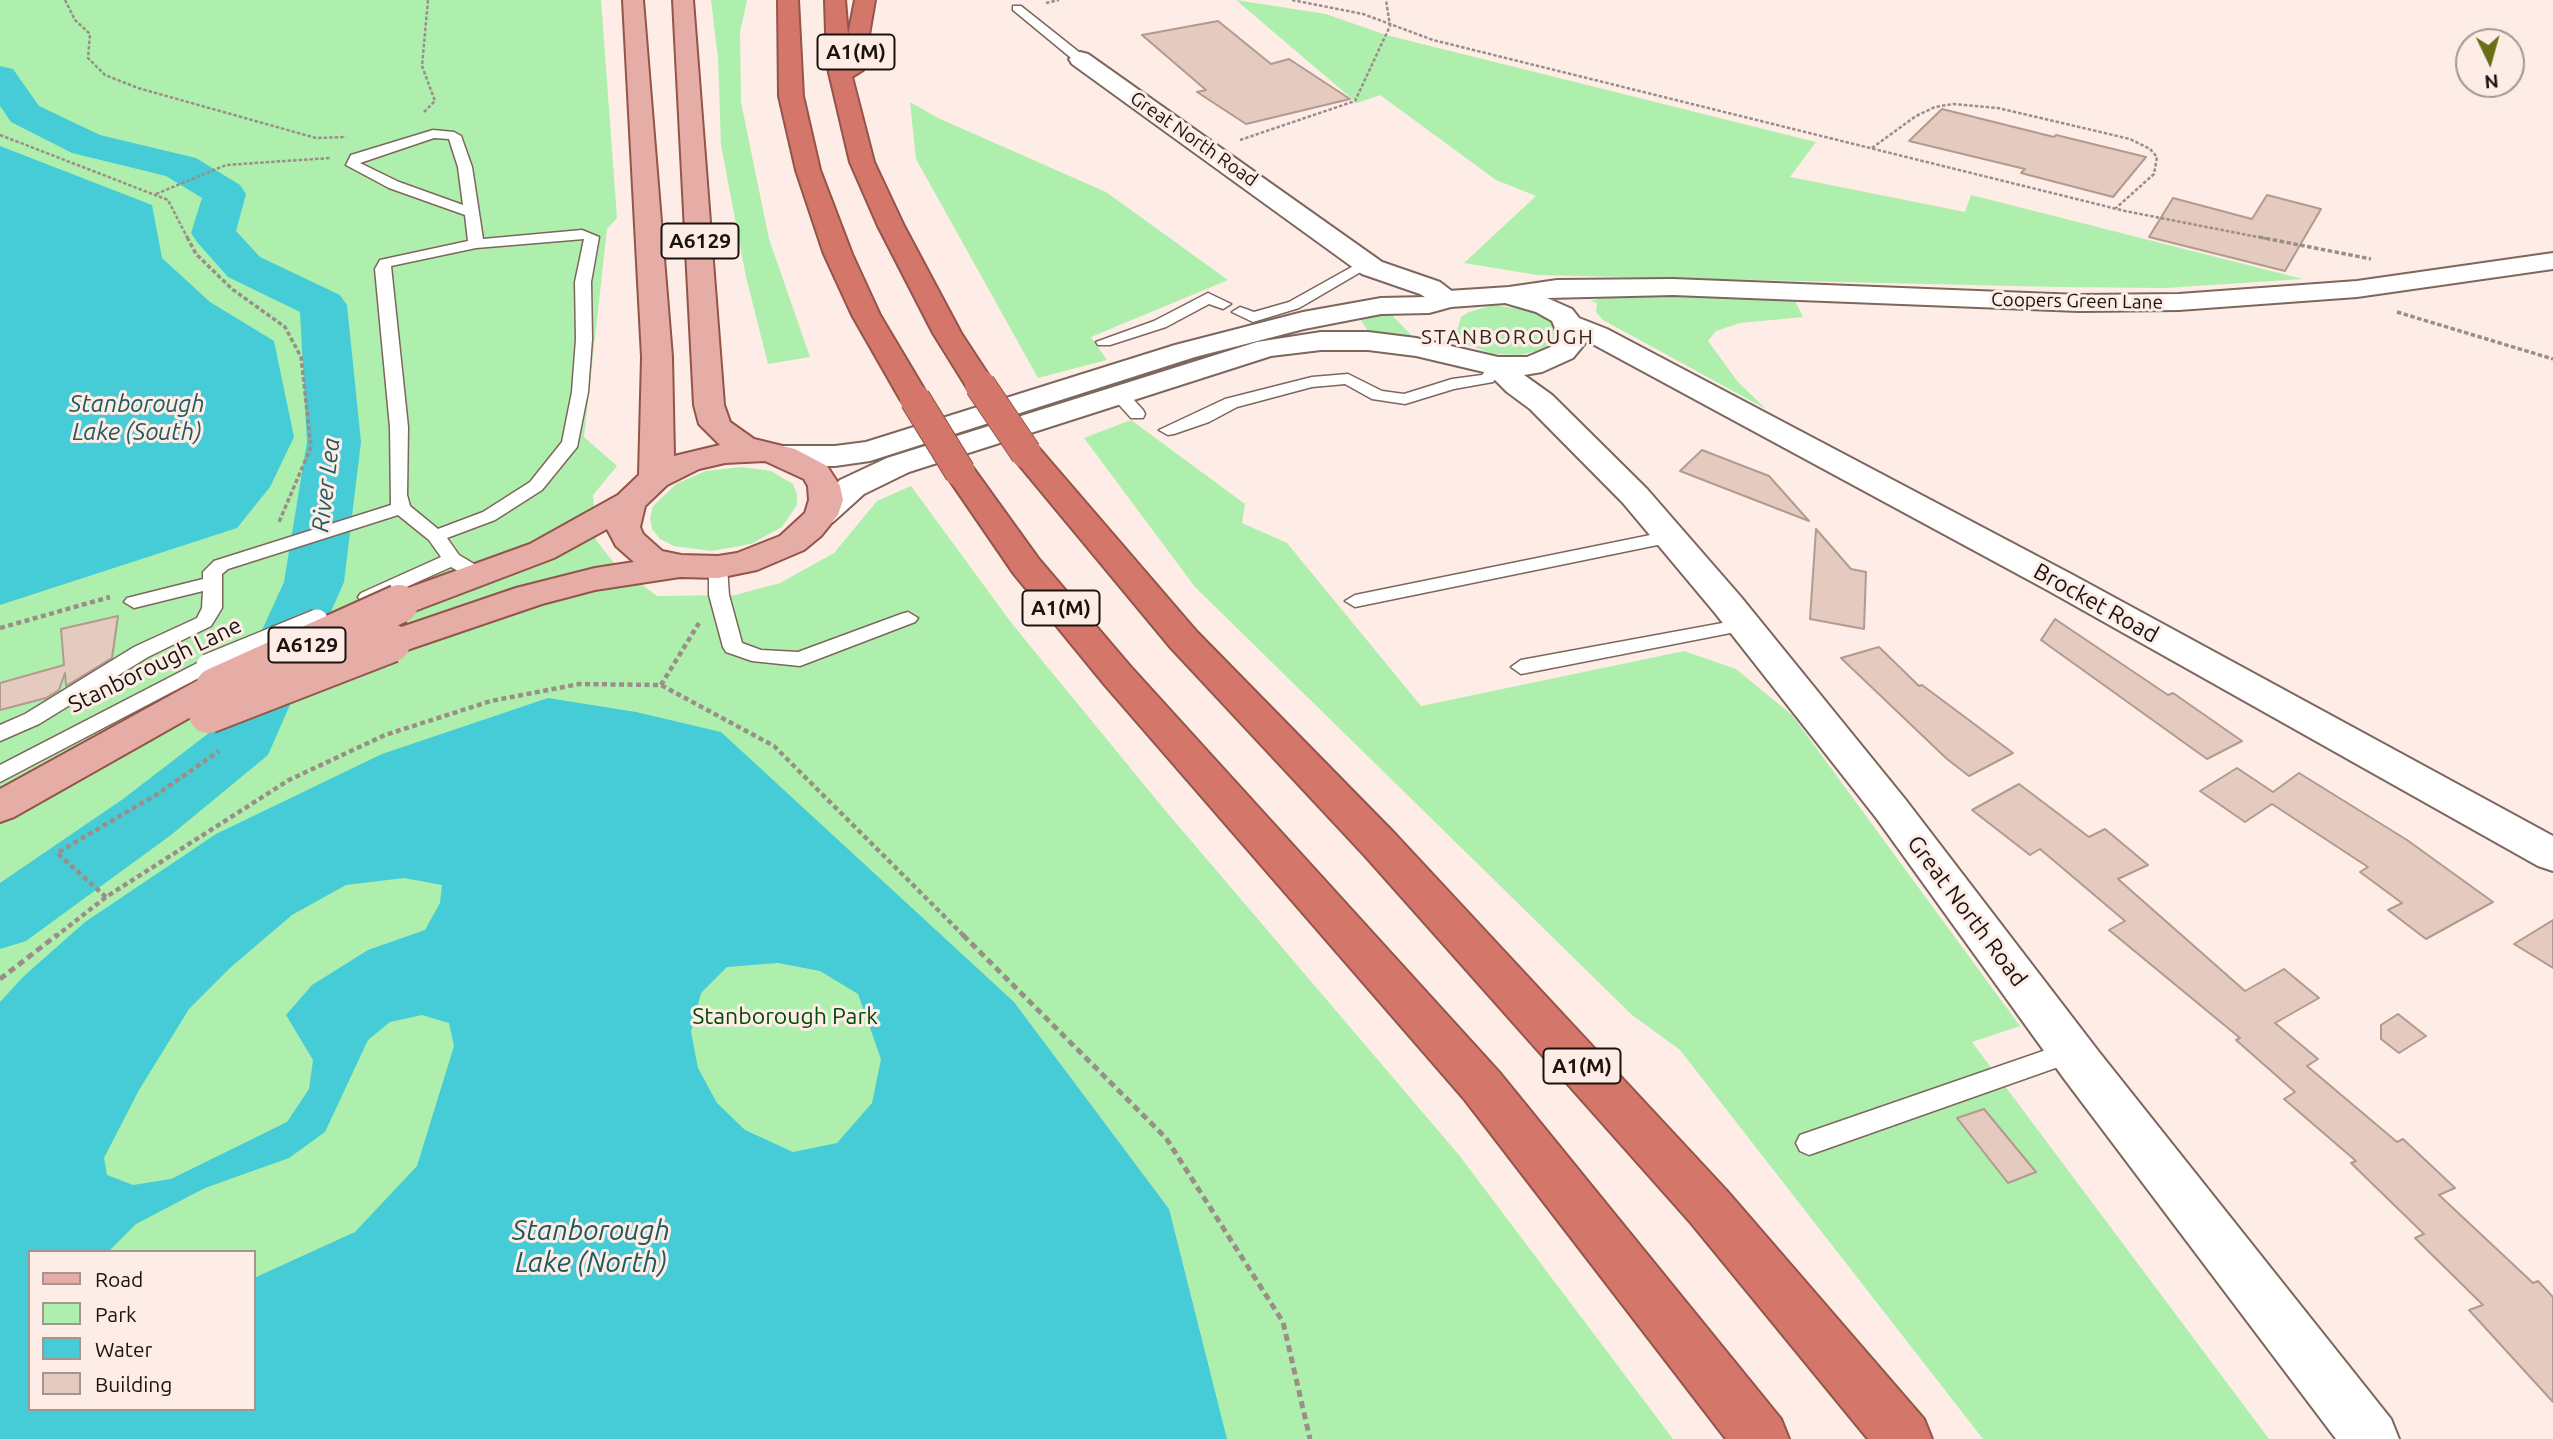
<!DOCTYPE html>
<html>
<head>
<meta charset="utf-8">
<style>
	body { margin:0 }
	#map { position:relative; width:2553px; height:1439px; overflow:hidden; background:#fdede6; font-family:Ubuntu,sans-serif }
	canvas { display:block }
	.legend { position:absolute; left:28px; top:1250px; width:228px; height:161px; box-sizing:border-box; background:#fdede6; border:2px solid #a39690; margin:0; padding:9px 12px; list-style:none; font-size:21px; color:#1b130f }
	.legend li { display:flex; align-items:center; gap:14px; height:35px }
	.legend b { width:35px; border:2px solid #a39690 }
	.north { position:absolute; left:2455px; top:28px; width:70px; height:70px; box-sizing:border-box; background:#fdede6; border:2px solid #a39690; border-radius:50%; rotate:175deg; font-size:19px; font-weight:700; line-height:28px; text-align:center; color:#1b130f }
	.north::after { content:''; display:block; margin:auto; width:24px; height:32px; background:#686f16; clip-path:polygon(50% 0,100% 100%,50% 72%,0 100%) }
</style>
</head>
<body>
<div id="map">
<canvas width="2553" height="1439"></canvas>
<ul class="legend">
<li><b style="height:9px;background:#e5ada6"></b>Road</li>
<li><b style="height:19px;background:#afefad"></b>Park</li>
<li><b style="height:19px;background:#45ccd6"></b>Water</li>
<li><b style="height:19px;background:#e4cabf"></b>Building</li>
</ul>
<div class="north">N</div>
</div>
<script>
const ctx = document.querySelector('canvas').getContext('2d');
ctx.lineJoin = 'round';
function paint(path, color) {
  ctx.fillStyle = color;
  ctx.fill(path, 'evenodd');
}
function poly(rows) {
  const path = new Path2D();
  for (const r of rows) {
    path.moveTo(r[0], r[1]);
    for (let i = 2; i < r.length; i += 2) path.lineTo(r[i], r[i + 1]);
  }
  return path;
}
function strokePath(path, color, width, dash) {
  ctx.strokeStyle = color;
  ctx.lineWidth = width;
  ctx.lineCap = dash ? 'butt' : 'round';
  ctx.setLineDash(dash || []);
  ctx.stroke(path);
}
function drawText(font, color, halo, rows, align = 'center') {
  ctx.font = font + ' Ubuntu,sans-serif';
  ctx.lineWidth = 6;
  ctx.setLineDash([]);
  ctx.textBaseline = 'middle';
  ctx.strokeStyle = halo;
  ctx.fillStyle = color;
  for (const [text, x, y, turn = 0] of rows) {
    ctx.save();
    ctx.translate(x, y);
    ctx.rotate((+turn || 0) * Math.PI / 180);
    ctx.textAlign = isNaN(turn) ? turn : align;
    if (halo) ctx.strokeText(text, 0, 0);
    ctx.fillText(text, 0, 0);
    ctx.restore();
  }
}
paint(poly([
	[0,0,601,0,617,218,607,229,584,437,617,466,593,495,596,540,614,563,657,596,735,595,780,583,834,553,877,501,911,486,1013,625,1164,809,1459,1155,1673,1439,0,1439],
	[30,1252,254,1252,254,1409,30,1409],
	[711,0,747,0,740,32,741,102,769,239,810,357,768,364,746,277,721,145,718,58],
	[1236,0,1326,14,1386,35,1816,142,1790,177,1965,212,1971,195,2303,279,2166,288,2058,287,1537,275,1464,263,1536,196,1496,180,1380,95,1357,103],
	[910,102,938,118,1106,192,1228,280,1091,337,1107,360,1038,378,916,159],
	[1620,294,1794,299,1803,317,1740,323,1716,331,1708,341,1738,382,1766,409,1603,320,1596,312,1597,303,1590,301],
	[1493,305,1534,311,1552,323,1556,336,1544,349,1521,355,1493,354,1468,345,1457,331,1461,317,1469,312],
	[1385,313,1391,314,1413,337,1369,333,1359,317],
	[1131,420,1245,504,1242,523,1287,543,1421,706,1684,651,1736,669,1792,715,2020,1026,1972,1042,2269,1439,1983,1439,1680,1050,1632,1015,1195,587,1084,438],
	[741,467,771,471,793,484,797,494,797,505,782,527,751,544,711,551,674,546,660,539,652,529,650,518,653,506,676,484,706,471]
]), '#afefad');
paint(poly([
	[0,146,152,205,162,258,210,302,274,341,294,437,270,487,237,528,0,605],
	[548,698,636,712,721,732,1014,1002,1169,1209,1227,1439,0,1439,0,1002,24,976,85,922,216,834,382,754],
	[404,878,442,885,440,903,425,930,368,950,312,985,286,1015,313,1060,309,1089,287,1122,171,1179,133,1185,107,1175,104,1158,139,1090,189,1009,231,967,292,915,346,885],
	[778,963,820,971,858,994,881,1059,872,1103,837,1143,793,1152,745,1130,717,1103,698,1068,691,1032,701,993,727,967],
	[422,1015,449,1023,454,1046,417,1166,355,1232,254,1278,254,1409,30,1409,30,1252,108,1252,136,1224,205,1188,289,1158,325,1132,368,1040,390,1022]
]), '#45ccd6');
paint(poly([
	[0,66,13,69,39,106,100,135,196,158,240,185,246,194,236,231,260,257,340,295,347,305,361,442,344,582,268,755,171,835,26,941,0,949,0,883,123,799,218,726,284,582,307,442,300,312,228,277,197,242,191,233,202,198,166,176,72,153,11,122,0,106,0,66]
]), '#45ccd6');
const building = poly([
	[1218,21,1271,64,1289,59,1350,99,1246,124,1197,92,1206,90,1142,35,1218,21],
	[1942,109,2054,137,2056,135,2146,157,2113,197,2021,173,2025,169,1909,141,1942,109],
	[2267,195,2321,209,2285,271,2149,237,2173,198,2252,219,2267,195],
	[1702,450,1769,476,1809,521,1680,471,1702,450],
	[1816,529,1851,569,1866,572,1864,629,1810,619,1816,529],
	[118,616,112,658,66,686,65,673,59,690,46,698,0,710,0,683,64,665,61,629,118,616],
	[2055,619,2168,695,2173,693,2242,741,2207,759,2041,640,2055,619],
	[1879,647,1919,686,1922,685,2013,753,1969,776,1947,759,1841,658,1879,647],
	[2237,768,2273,792,2299,773,2407,840,2493,902,2426,939,2388,910,2402,903,2360,872,2368,867,2272,804,2245,822,2200,791,2237,768],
	[2019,784,2089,837,2105,829,2148,865,2118,879,2245,991,2284,969,2319,998,2275,1023,2318,1059,2307,1066,2397,1142,2403,1139,2455,1188,2439,1195,2533,1283,2538,1281,2553,1297,2553,1402,2469,1310,2483,1305,2415,1238,2424,1234,2351,1163,2356,1161,2284,1099,2295,1092,2236,1040,2240,1038,2109,930,2125,921,2040,849,2030,855,1972,810,2019,784],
	[2553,920,2553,968,2514,944,2553,920],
	[2398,1014,2426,1036,2399,1053,2381,1039,2381,1025,2398,1014],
	[1984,1109,2036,1172,2008,1183,1957,1118,1984,1109]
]);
paint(building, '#e4cabf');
strokePath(building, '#b29a8f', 2);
const lane = poly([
	[1013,6,1021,6,1084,56,1084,62,1076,62,1013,10,1013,6],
	[433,130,454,132,461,136,472,167,483,239,582,230,599,237,591,282,592,339,588,392,577,447,542,490,495,520,447,538,459,555,484,570,487,574,484,578,470,578,451,567,375,601,361,601,358,597,361,593,441,557,429,540,398,515,228,569,222,574,222,608,211,626,148,657,39,724,0,741,0,725,25,714,134,647,197,618,202,608,203,591,134,608,124,602,127,598,203,579,203,572,214,561,391,505,390,427,375,269,380,260,468,241,465,215,389,188,346,165,351,155,433,130],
	[434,138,449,139,458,167,463,205,399,182,360,163,434,138],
	[584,239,575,282,576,339,572,392,562,442,530,482,483,512,438,529,410,506,407,495,408,427,391,266,476,248,584,239],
	[1366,259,1373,263,1371,266,1299,308,1253,322,1232,312,1240,307,1254,312,1289,302,1366,259],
	[1208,293,1231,304,1223,309,1209,304,1166,327,1110,345,1098,345,1096,342,1154,321,1208,293],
	[1498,361,1506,366,1493,382,1454,389,1405,404,1372,399,1345,384,1312,387,1237,407,1209,422,1174,434,1168,435,1159,430,1225,399,1312,377,1348,374,1382,391,1404,394,1452,379,1482,375,1492,363,1498,361],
	[1119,389,1125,390,1143,410,1145,414,1143,418,1131,418,1113,398,1113,390,1119,389],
	[1670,531,1677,533,1679,537,1677,541,1355,607,1345,601,1355,595,1670,531],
	[718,561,727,567,729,595,742,643,761,650,798,652,901,614,908,612,918,618,915,622,800,666,752,661,726,652,723,647,709,595,709,567,718,561],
	[1744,619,1754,625,1751,629,1521,674,1511,667,1521,660,1744,619],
	[207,658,217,665,214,670,0,782,0,765,207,658],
	[2072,1041,2081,1045,2085,1052,2081,1059,1809,1155,1800,1151,1796,1143,1800,1135,2072,1041]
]);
const street = poly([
	[1080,52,1088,54,1382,262,1440,282,1462,299,1458,305,1448,307,1438,305,1420,294,1362,274,1072,64,1069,59,1080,52]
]);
const secondary = poly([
	[2553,253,2553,269,2357,297,2179,310,2079,311,1673,295,1547,298,1572,309,1579,318,1607,329,2073,575,2553,836,2553,871,2538,866,2049,591,1587,341,1573,358,1542,372,1524,375,1552,395,1647,489,1741,597,1905,799,2099,1052,2391,1419,2399,1439,2336,1439,2065,1080,1877,819,1715,613,1623,503,1530,409,1507,392,1488,373,1416,356,1368,350,1321,350,1271,356,909,472,864,494,833,522,821,525,809,522,804,515,840,480,887,458,1257,342,1321,332,1368,332,1416,338,1498,357,1527,357,1553,346,1559,338,1552,321,1536,312,1505,303,1451,307,1429,313,1381,314,1304,329,1195,357,870,461,835,466,784,466,773,463,768,456,773,449,784,446,835,446,866,442,1175,345,1303,312,1381,298,1427,297,1448,291,1509,287,1557,280,1673,279,2079,295,2179,294,2357,281,2553,253]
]);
const primary = poly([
	[623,0,643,0,672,357,674,456,720,445,699,424,694,405,673,0,693,0,724,405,730,422,754,439,795,449,827,466,840,486,843,500,838,515,821,536,804,550,757,570,718,578,680,577,595,590,542,604,404,651,391,655,378,651,373,643,378,635,516,588,595,568,634,562,616,546,607,529,554,558,412,612,399,615,386,612,381,604,386,596,530,544,618,495,639,475,642,357,623,0],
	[765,461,804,479,808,486,809,500,805,513,780,536,737,553,718,556,681,555,662,551,643,534,640,527,645,506,667,485,699,469,725,463,765,461],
	[215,674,228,678,234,687,228,696,14,817,0,822,0,789,202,678,215,674]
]);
const highway = poly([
	[778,0,798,0,803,96,820,170,852,254,880,315,930,399,926,405,915,408,904,405,900,399,852,315,824,254,796,170,779,96,778,0],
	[825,0,845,0,848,36,855,0,875,0,863,70,852,77,874,162,904,226,961,333,995,385,991,391,980,394,969,391,933,333,878,226,850,162,827,64,825,0],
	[1026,443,1037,446,1197,632,1396,835,1727,1191,1924,1419,1932,1439,1868,1439,1691,1223,1366,857,1171,648,1015,460,1010,453,1015,446,1026,443],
	[960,462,971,465,1038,558,1130,666,1499,1072,1781,1419,1789,1439,1726,1439,1465,1100,1104,684,1014,574,944,472,949,465,960,462]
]);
strokePath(lane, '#7d665c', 3);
strokePath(street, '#7d665c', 4);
strokePath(secondary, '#7d665c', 4);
strokePath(primary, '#93544a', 4);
strokePath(highway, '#93544a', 4);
strokePath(poly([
	[65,0,75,20,90,34,88,58,105,75,138,88,316,138,346,137],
	[1292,0,1363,14,1433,40,2125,211,2268,239],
	[1046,3,1059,0],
	[424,112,435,101,422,66,428,0],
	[0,135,168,200,188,239],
	[1240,140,1355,101,1390,26,1386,0],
	[1872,148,1916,116,1935,107,1953,104,1998,108,2130,139,2150,149,2157,157,2154,174,2116,208],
	[156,194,226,165,330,158]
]), '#9b8e88', 2.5, [3.5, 2]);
strokePath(poly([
	[187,237,196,254,232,289,285,327,301,357,311,447,279,522],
	[2259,237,2371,259],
	[2397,312,2553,359]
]), '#9b8e88', 3.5, [4.5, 2.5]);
strokePath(poly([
	[0,628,110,597],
	[661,685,699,623],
	[106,897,57,853,159,793,219,751],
	[55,937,106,897,289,780,385,735,491,701,579,684,661,685,774,746,965,937]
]), '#9b8e88', 4.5, [5, 3.5]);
strokePath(poly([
	[963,935,1166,1138,1283,1322,1310,1439],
	[0,979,57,935]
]), '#9b8e88', 5, [7, 4.5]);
paint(lane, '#fff');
paint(street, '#fff');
paint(secondary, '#fff');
paint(primary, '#e5ada6');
paint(highway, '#d4776a');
const laneBridge = poly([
	[207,665,317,620]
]);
const primaryBridge = poly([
	[215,687,399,604],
	[208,714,391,643]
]);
const highwayBridge = poly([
	[980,385,1026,453],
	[915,399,960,472]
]);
strokePath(laneBridge, '#7d665c', 24, []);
strokePath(primaryBridge, '#93544a', 42, []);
strokePath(highwayBridge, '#93544a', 32, []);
strokePath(laneBridge, '#fff', 21);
strokePath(primaryBridge, '#e5ada6', 38);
strokePath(highwayBridge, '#d4776a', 30);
drawText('19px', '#1b130f', '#fdede6', [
	["Great North Road",1194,139,35],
	["Coopers Green Lane",2077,301,1]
]);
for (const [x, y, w] of [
	[856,52,77],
	[700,241,77],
	[1061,608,77],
	[307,645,77],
	[1582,1066,77]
]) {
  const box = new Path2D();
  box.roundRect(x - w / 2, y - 17.5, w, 35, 5);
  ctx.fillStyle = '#fdede6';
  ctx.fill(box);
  strokePath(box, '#1b130f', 2);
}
drawText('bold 21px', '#1b130f', null, [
	["A1(M)",856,52],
	["A6129",700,241],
	["A1(M)",1061,608],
	["A6129",307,645],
	["A1(M)",1582,1066]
]);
ctx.letterSpacing = '2px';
drawText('21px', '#38251c', '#fdede6', [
	["STANBOROUGH",1508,337]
]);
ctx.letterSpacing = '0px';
drawText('23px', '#1b130f', '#fdede6', [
	["Brocket Road",2096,603,29],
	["Stanborough Lane",155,665,-26],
	["Great North Road",1967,911,53]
]);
drawText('23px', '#004906', '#fdede6', [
	["Stanborough Park",785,1016]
]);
drawText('italic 24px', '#235a5f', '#fdede6', [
	["Stanborough",137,404],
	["Lake (South)",137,432],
	["River Lea",326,485,-83]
]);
drawText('italic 28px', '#235a5f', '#fdede6', [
	["Stanborough",591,1231],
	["Lake (North)",591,1263]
]);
</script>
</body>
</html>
